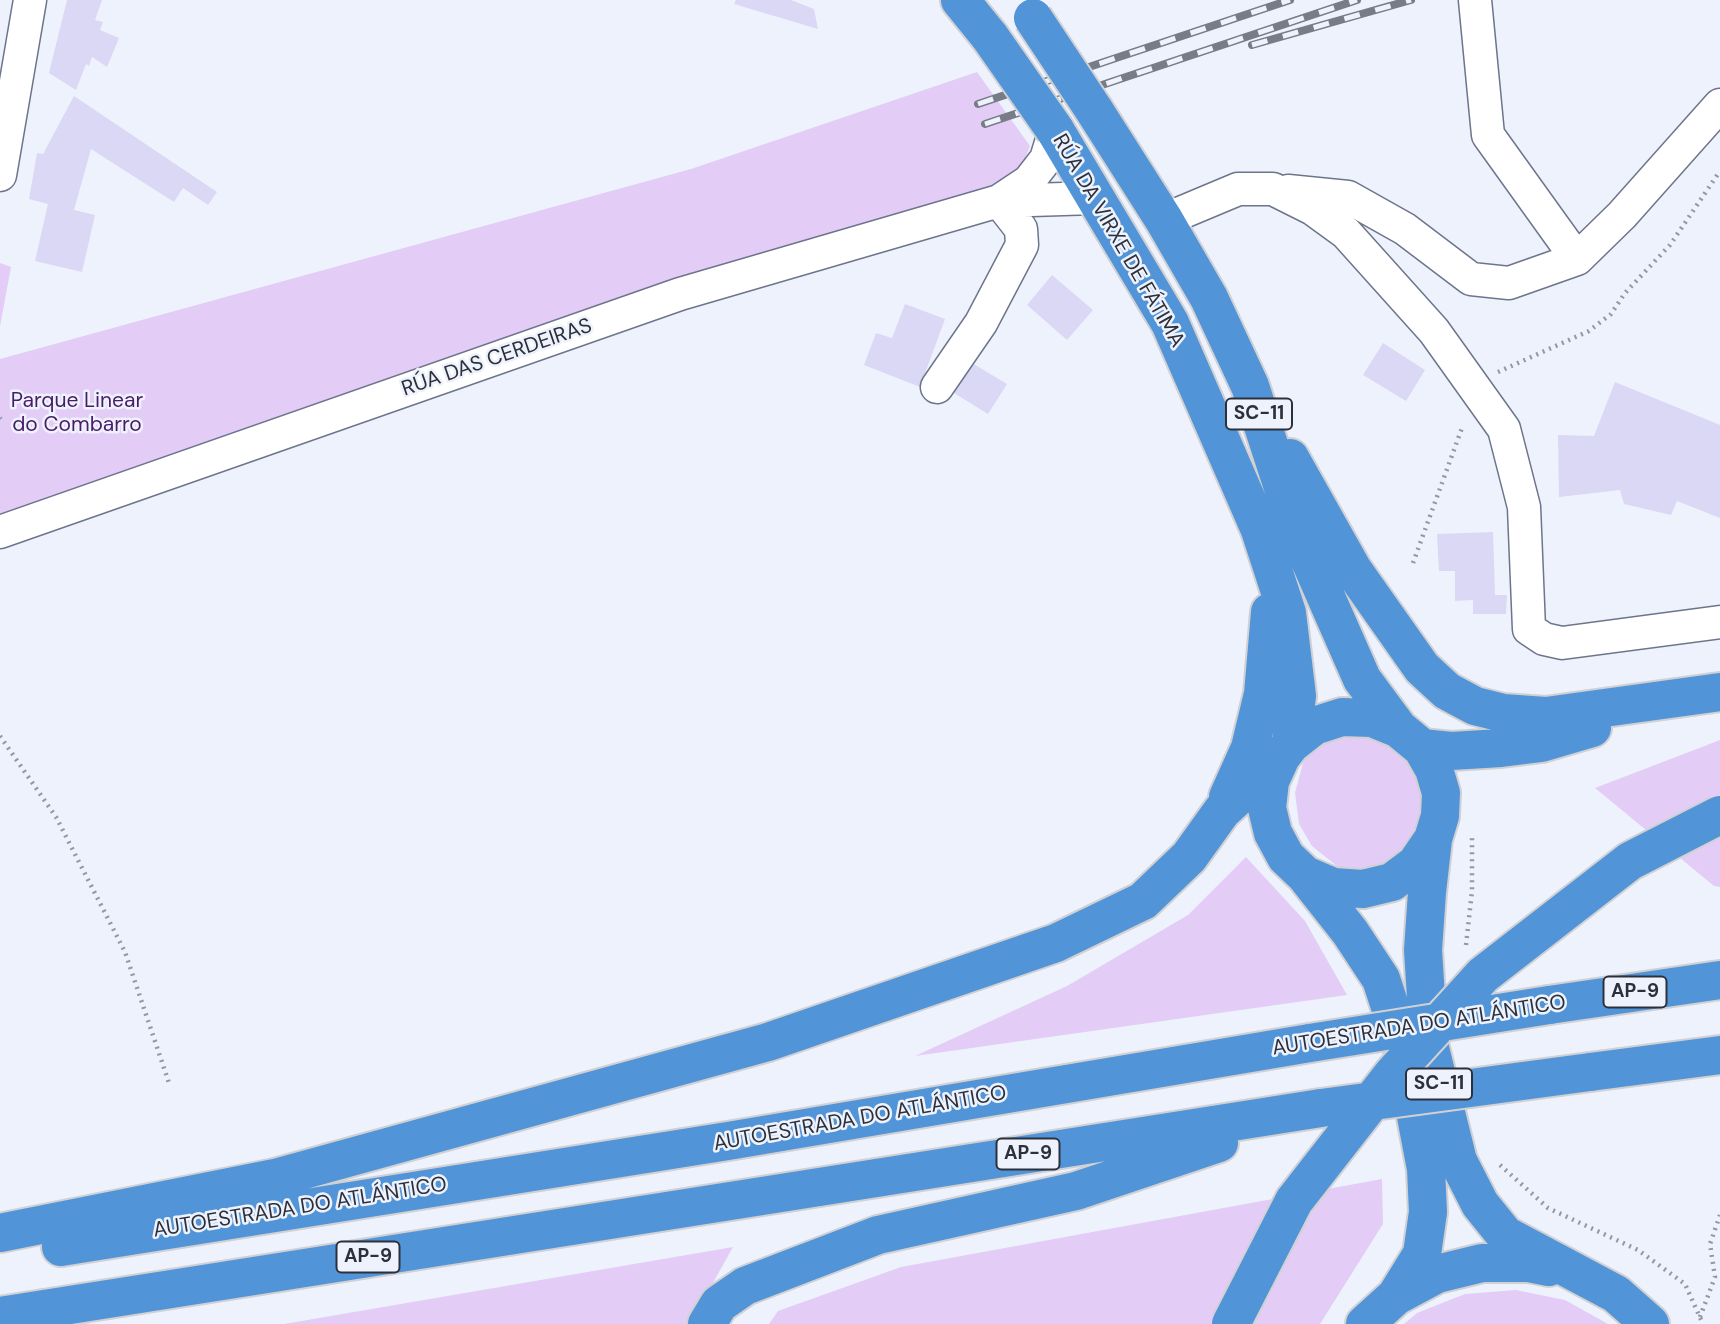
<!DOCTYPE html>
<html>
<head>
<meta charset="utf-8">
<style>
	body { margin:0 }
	canvas { display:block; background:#eef2fc }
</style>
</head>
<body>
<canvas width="1720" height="1324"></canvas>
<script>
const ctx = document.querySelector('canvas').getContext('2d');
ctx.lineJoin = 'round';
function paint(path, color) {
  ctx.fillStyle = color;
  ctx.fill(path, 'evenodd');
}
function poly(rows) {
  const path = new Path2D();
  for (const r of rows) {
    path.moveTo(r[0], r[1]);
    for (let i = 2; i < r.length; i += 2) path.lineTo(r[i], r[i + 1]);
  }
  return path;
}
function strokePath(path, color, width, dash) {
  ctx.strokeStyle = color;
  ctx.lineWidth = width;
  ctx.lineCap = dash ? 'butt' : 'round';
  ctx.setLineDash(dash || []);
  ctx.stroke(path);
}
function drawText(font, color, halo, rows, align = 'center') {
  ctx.font = font + ' "DM Sans",sans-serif';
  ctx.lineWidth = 5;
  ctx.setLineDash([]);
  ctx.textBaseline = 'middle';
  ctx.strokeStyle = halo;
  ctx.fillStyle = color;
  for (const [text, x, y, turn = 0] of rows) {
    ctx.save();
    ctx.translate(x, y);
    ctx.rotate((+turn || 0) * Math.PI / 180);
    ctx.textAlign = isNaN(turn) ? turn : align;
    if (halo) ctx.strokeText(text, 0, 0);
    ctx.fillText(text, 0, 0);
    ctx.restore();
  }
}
paint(poly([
	[977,72,1030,146,1022,166,1002,186,0,515,0,359,691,169],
	[0,263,11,267,0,326],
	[1341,731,1385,740,1414,769,1421,787,1420,825,1414,841,1391,865,1364,872,1338,867,1312,846,1299,824,1295,793,1304,759,1316,747],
	[1720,740,1720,887,1714,886,1595,788],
	[1246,857,1305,921,1347,995,915,1056,1067,986,1188,915],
	[1382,1179,1383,1224,1320,1324,769,1324,778,1311,901,1267],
	[733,1247,690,1324,284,1324],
	[1516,1290,1565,1300,1608,1324,1404,1324,1417,1313,1465,1294]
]), '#e3cdf7');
paint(poly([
	[67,0,102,0,95,20,103,22,100,30,119,38,107,67,92,57,89,66,86,64,76,90,49,73],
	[736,0,791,0,814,9,818,29,734,4],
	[74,96,217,192,208,205,183,188,174,202,91,149,74,210,95,215,82,272,35,261,48,204,29,199,37,153,43,154],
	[1052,275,1093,310,1067,340,1027,305],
	[905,304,945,319,920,387,864,365,876,333,892,338],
	[1383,343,1425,370,1406,401,1363,375],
	[967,360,1007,384,988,414,949,390],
	[1615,382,1720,425,1720,518,1677,501,1671,515,1624,504,1620,490,1559,497,1558,435,1594,436],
	[1493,532,1495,595,1507,595,1506,614,1473,614,1473,600,1455,601,1455,571,1439,571,1437,534]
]), '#dad8f5');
const minor = poly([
	[1475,0,1488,135,1577,259],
	[0,175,30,0],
	[1288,191,1348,197,1405,229,1471,279,1509,283,1577,259,1622,215,1720,105],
	[999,201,1029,181,1046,159,1055,130],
	[1164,220,1238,189,1273,189,1313,209,1346,233,1434,331,1504,429,1524,507,1529,629,1544,639,1562,643,1720,622],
	[937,387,981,323,1022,245,1021,229,999,201],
	[0,532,680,294,999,201,1095,198]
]);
const highway = poly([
	[960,0,990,37],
	[1094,110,1164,220,1209,298,1250,386,1297,531,1362,679,1399,729],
	[1055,130,1170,323,1260,530,1287,613,1297,696,1291,744],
	[1290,458,1353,570,1422,668,1447,691,1475,706,1503,713,1546,716,1720,692],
	[1422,748,1451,751,1501,748,1541,743,1592,728],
	[1228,797,1250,748,1263,694,1270,612],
	[1305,875,1333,887,1363,889,1392,882,1416,864,1433,839],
	[1549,1005,1720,980],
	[1590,1072,1720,1055],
	[0,1233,275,1178,768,1042,1056,943,1143,901,1189,857,1222,811,1281,757],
	[61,1247,728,1141,1310,1043],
	[1396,1296,1422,1254,1428,1212,1426,1169,1402,1043,1381,979,1350,932,1305,875,1286,857,1273,833,1267,808,1270,781,1281,757,1291,744,1314,726,1342,717,1372,718,1399,729,1422,748,1434,769,1441,793,1440,816,1433,839,1427,892,1423,950,1429,1044,1458,1161,1480,1204,1505,1235,1616,1294,1650,1324],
	[0,1316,1321,1108],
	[707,1324,719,1304,745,1286,878,1235,1076,1191,1219,1143],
	[1365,1324,1396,1296,1437,1274,1482,1263,1529,1263,1549,1267]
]);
strokePath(minor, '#6d758c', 35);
strokePath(highway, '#d1d1d4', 42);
strokePath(poly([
	[1498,372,1589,331,1611,314,1625,293,1670,245,1720,171],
	[0,418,1,419],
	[1413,563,1463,425],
	[0,736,56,817,125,952,169,1083],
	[1466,945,1472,891,1472,835],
	[1500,1165,1548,1208,1638,1250,1685,1284,1703,1324],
	[1700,1317,1715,1277,1710,1244,1720,1215]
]), '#9498a2', 4.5, [2, 5]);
strokePath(minor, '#fff', 32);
strokePath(highway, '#5194d8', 38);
const rail = poly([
	[1252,45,1411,0],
	[978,104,1290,0],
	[985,124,1357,0]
]);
strokePath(rail, '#787c86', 8);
strokePath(rail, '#eef2fc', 5, [16]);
const highwayBridge = poly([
	[1033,18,1094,110],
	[990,37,1055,130],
	[1310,1043,1549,1005],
	[1321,1108,1590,1072],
	[1231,1324,1294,1201,1393,1074,1483,975,1630,861,1720,815]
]);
strokePath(highwayBridge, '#d1d1d4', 42, []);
strokePath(highwayBridge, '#5194d8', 38);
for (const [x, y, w] of [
	[1259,414,66],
	[1635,992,63],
	[1439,1084,66],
	[1028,1154,63],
	[368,1257,63]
]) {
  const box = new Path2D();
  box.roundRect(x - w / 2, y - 15.5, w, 31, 5);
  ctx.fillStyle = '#eef2fc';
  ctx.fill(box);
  strokePath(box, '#2c303a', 2);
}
drawText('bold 19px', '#2c303a', null, [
	["SC-11",1259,414],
	["AP-9",1635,992],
	["SC-11",1439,1084],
	["AP-9",1028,1154],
	["AP-9",368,1257]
]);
drawText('21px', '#2c303a', '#eef2fc', [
	["RÚA DA VIRXE DE FÁTIMA",1118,241,60],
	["RÚA DAS CERDEIRAS",497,358,-19],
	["AUTOESTRADA DO ATLÁNTICO",1419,1026,-9],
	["AUTOESTRADA DO ATLÁNTICO",860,1119,-10],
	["AUTOESTRADA DO ATLÁNTICO",300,1208,-9]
]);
drawText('21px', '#4a1b68', '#eef2fc', [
	["Parque Linear",77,401],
	["do Combarro",77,425]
]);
</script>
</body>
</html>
